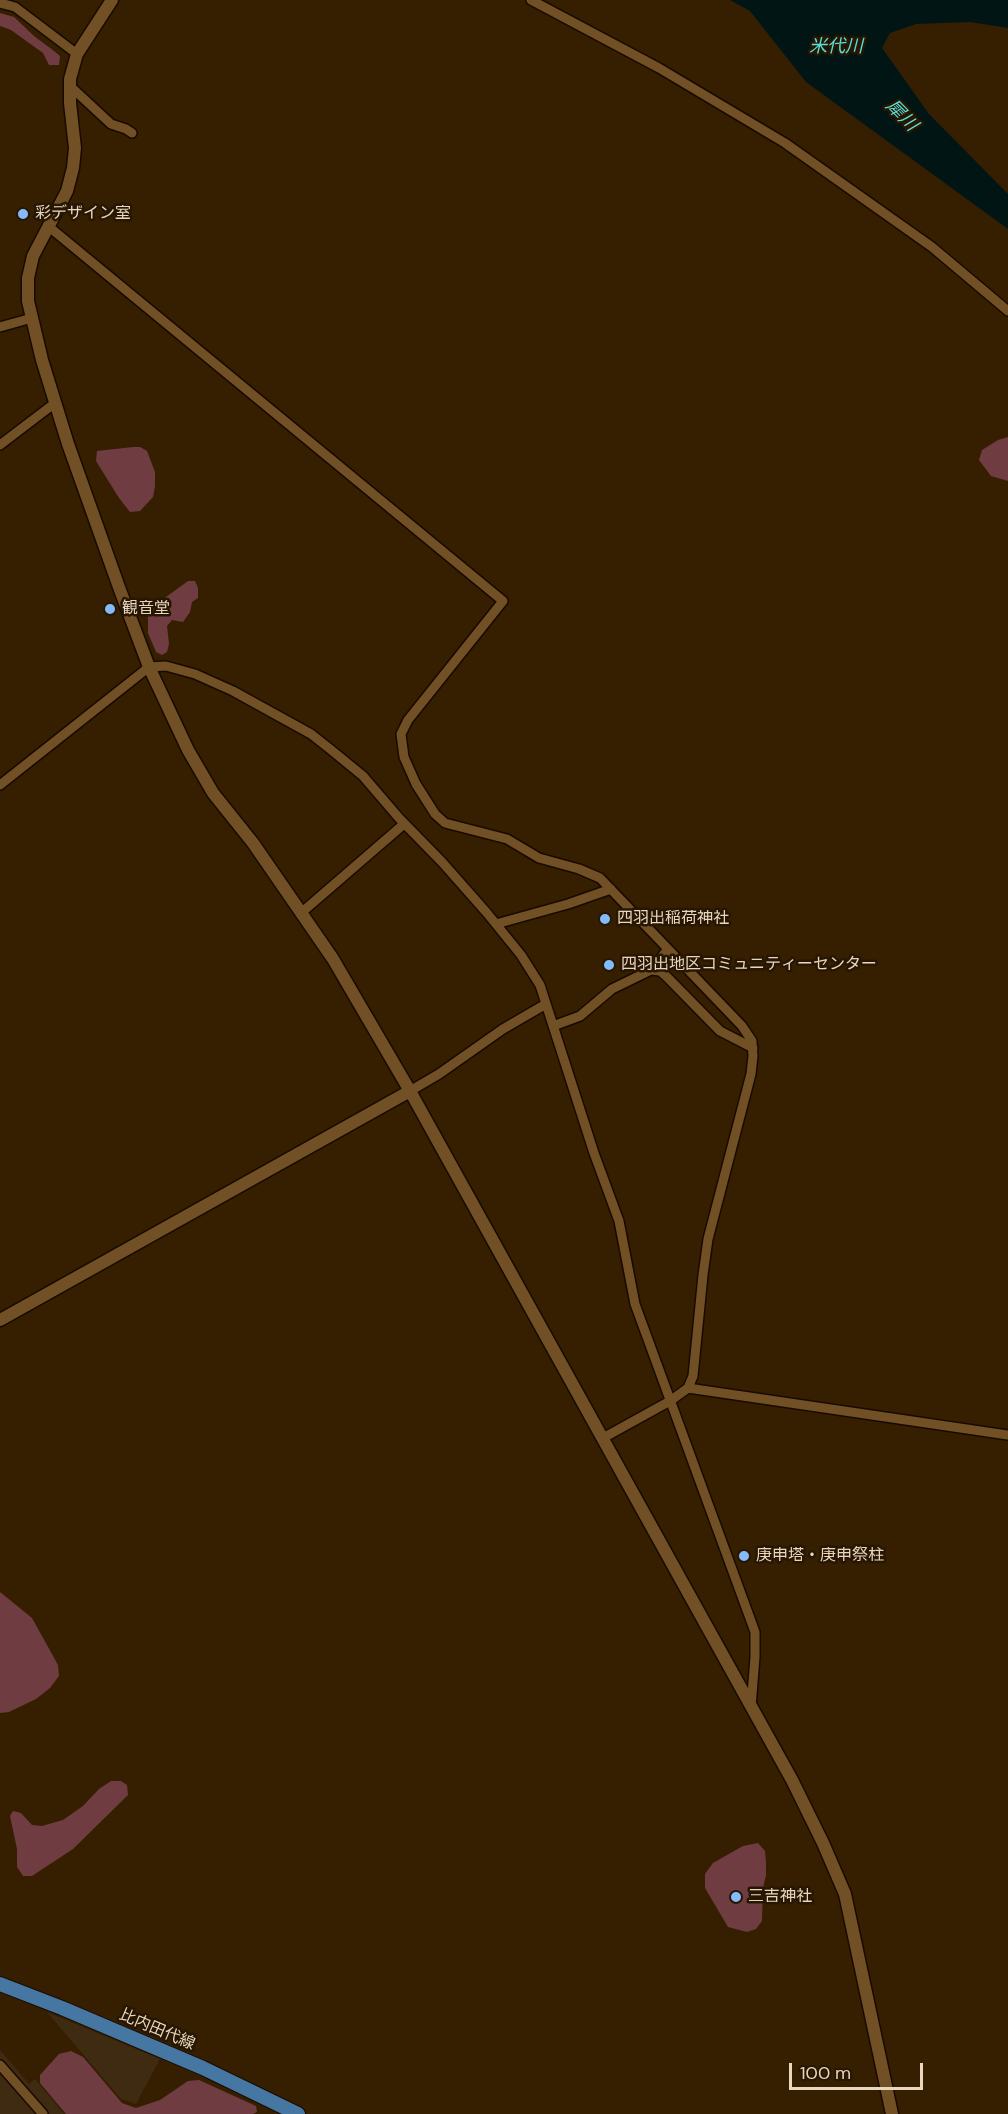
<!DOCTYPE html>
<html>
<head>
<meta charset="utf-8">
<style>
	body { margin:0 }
	#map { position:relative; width:1008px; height:2114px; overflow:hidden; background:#361f00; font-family:"DM Sans",sans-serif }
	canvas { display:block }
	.scale { position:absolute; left:789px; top:2063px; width:134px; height:27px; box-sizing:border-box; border:3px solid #e9d6bf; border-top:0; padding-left:8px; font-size:18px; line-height:21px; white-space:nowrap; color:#e9d6bf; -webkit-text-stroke:4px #271702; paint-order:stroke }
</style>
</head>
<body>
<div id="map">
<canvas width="1008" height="2114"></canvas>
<div class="scale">100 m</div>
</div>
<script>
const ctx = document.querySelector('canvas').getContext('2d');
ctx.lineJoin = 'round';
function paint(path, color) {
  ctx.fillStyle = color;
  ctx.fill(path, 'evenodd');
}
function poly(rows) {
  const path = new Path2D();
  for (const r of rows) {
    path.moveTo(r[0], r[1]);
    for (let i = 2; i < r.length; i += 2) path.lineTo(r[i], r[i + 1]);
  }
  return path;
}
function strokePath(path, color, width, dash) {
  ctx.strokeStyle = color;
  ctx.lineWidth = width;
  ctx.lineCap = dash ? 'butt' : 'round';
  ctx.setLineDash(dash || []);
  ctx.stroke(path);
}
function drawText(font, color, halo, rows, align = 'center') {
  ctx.font = font + ' "DM Sans","Noto Sans JP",sans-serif';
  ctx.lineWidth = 5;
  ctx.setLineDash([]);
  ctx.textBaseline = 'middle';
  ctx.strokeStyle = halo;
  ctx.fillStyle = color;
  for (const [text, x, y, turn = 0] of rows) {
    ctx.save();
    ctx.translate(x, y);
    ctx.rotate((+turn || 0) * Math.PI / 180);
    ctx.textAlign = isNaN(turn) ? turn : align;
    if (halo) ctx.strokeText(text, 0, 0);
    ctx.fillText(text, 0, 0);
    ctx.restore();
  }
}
paint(poly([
	[47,2012,160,2059,136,2104,121,2099],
	[0,2050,29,2084,35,2079,64,2114,0,2114]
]), '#3f2b11');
paint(poly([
	[0,13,14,17,34,36,54,51,60,56,59,65,49,65,43,53,11,30,0,26],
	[1008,437,1008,481,991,476,979,460,982,450,998,440],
	[133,447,140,447,147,451,155,472,155,486,153,497,140,511,130,512,119,498,96,461,97,451],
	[188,581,195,581,198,588,198,598,192,602,190,612,183,622,172,620,167,626,169,644,167,652,162,655,156,652,148,633,148,615,155,605],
	[0,1592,32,1618,58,1665,59,1676,50,1688,36,1699,9,1712,0,1713],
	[111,1781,121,1781,127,1785,128,1795,73,1849,32,1876,23,1876,17,1867,17,1849,10,1816,13,1811,21,1813,32,1825,42,1826,63,1820,83,1806,99,1789],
	[758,1843,765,1851,766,1863,766,1875,763,1888,762,1921,756,1929,747,1932,728,1927,705,1888,705,1874,713,1863,743,1846],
	[71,2051,83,2057,122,2103,136,2108,160,2100,188,2081,199,2080,256,2106,257,2112,253,2114,66,2114,40,2083,40,2075,59,2054]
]), '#6f3c42');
paint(poly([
	[730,0,1008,0,1008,28,970,22,916,24,890,33,882,48,929,114,1008,194,1008,229,806,82,750,11]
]), '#001514');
const street = poly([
	[531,0,659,68,785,143,932,247,1008,311],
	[0,3,15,7,77,54],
	[70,86,111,124,126,129,132,133],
	[48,226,503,601,408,720,401,734,404,757,416,784,435,814,445,823,507,839,539,858,579,869,600,878,742,1026,752,1041,753,1056,751,1074,708,1239,703,1275,693,1376,688,1388,670,1401,603,1438],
	[0,327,32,318],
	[0,445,55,403],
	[0,785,149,667,166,666,195,674,233,691,311,734,330,749,363,776,399,818,442,862,487,913,521,955,540,985,594,1153,619,1221,635,1304,755,1632,755,1657,751,1707],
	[301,913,404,824],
	[496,924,568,904,611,889],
	[651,970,660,971,666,976,720,1031,753,1048],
	[553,1026,580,1016,612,989,651,970,668,949],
	[410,1091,439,1074,503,1029,546,1004],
	[688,1388,1008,1435],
	[0,2065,43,2114]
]);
const secondary = poly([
	[112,0,77,54,70,79,70,103,75,148,73,168,67,191,33,256,28,278,28,301,42,360,68,444,120,590,149,667,188,750,213,793,253,843,333,959,410,1091,792,1780,823,1843,845,1894,892,2114],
	[0,1320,410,1091]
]);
const primary = poly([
	[0,1984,62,2008,203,2068,298,2114]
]);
strokePath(street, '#190a00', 12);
strokePath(secondary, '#190a00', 15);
strokePath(primary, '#190a00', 16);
strokePath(street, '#705024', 9);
strokePath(secondary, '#705024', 12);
strokePath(primary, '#4677a2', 14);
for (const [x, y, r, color] of [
	[23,214,6,"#84bcfb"],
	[110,609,6,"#84bcfb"],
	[605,919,6,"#84bcfb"],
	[609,965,6,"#84bcfb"],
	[744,1556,6,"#84bcfb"],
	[736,1897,6,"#84bcfb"]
]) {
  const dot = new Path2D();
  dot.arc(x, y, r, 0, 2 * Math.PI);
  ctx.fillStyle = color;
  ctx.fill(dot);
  strokePath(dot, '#271702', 2);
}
drawText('16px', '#e9d6bf', '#271702', [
	["彩デザイン室",35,214],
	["観音堂",122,609],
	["四羽出稲荷神社",617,919],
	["四羽出地区コミュニティーセンター",621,965],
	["庚申塔・庚申祭柱",756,1556],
	["三吉神社",748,1897]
], 'left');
drawText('16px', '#e9d6bf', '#271702', [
	["比内田代線",157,2030,23]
]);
drawText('italic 18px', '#58dfdb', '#271702', [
	["米代川",836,47],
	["犀川",901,116,45]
]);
</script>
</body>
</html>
